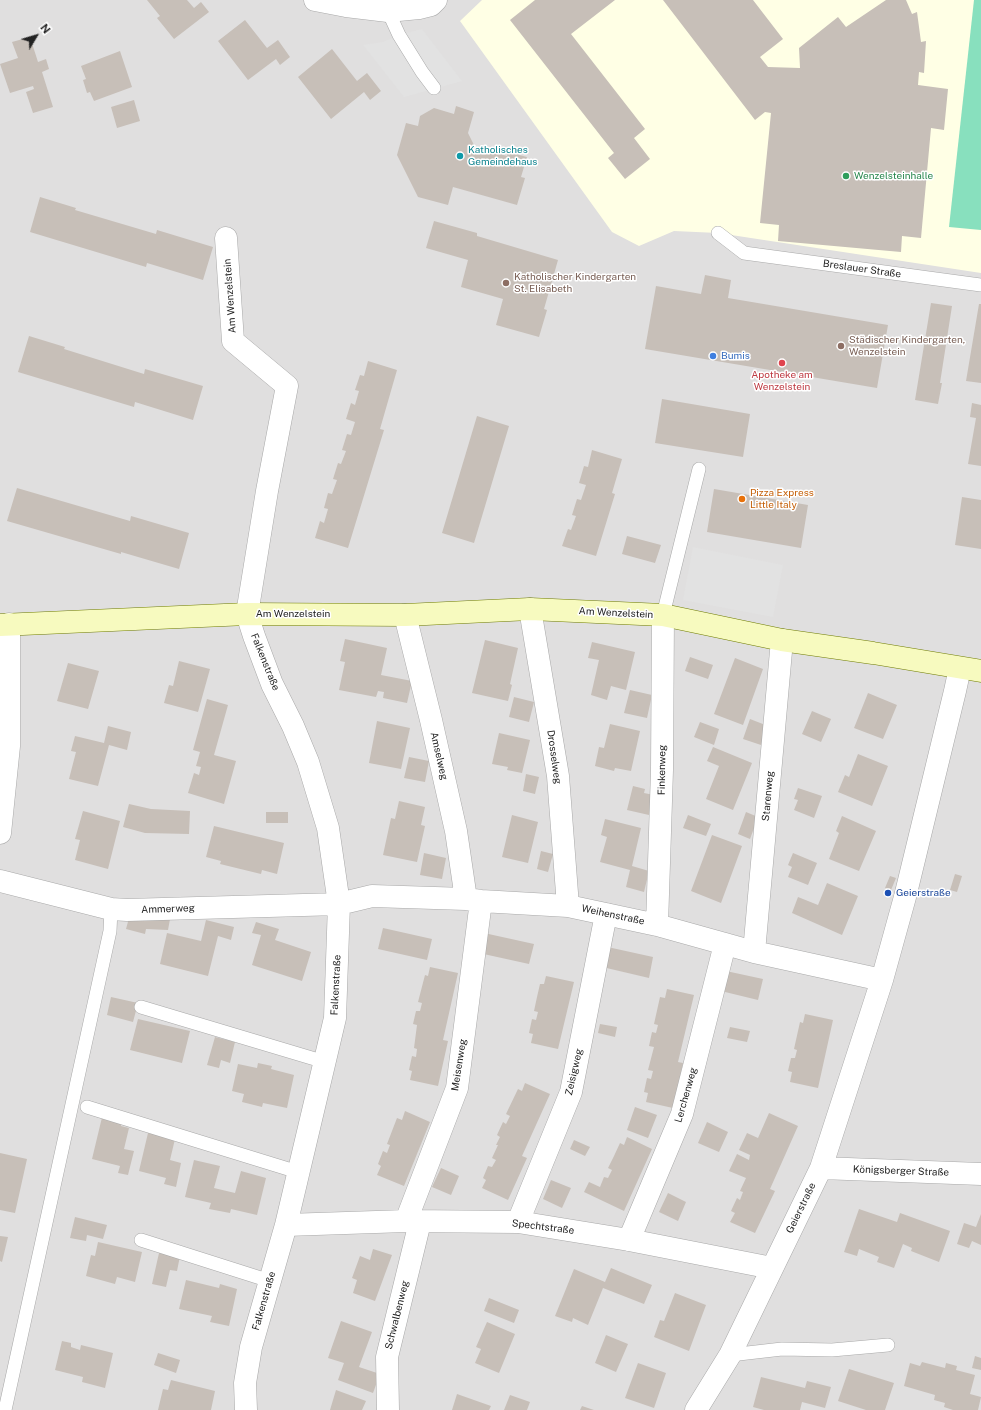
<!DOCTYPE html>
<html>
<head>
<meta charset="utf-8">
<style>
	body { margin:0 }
	#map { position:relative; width:981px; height:1410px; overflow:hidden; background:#f2efe9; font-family:"Public Sans",sans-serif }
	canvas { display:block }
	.north { position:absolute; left:16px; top:16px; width:40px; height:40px; -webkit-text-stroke:3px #fff; paint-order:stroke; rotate:52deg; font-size:11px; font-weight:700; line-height:16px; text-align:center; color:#222 }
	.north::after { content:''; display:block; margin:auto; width:14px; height:18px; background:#222; clip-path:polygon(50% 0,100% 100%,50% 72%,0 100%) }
</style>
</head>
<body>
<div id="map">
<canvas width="981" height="1410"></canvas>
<div class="north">N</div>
</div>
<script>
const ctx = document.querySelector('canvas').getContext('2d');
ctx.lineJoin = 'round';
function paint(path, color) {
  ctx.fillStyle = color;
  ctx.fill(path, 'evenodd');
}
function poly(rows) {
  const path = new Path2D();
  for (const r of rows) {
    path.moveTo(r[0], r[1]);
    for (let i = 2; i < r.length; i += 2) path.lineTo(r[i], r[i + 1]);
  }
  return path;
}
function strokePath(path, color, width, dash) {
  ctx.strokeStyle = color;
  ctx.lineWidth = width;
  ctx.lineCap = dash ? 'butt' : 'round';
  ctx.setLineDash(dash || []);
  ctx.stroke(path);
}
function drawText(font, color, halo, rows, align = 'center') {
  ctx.font = font + ' "Public Sans",sans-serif';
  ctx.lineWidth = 3;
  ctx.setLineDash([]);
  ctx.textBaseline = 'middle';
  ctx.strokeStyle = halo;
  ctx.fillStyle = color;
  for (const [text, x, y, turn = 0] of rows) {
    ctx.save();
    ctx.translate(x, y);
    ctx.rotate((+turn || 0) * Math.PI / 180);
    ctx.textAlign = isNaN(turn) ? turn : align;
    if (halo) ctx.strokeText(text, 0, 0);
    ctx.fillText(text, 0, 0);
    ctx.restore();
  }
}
paint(poly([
	[0,0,981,0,981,1410,0,1410]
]), '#e0dfdf');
paint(poly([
	[482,0,981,0,981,273,718,233,674,231,639,246,612,232,460,21]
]), '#ffffe5');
paint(poly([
	[974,0,981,0,981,230,949,227]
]), '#88e0be');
paint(poly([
	[422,29,462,81,404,97,363,45,383,42,399,35],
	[693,547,783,565,773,617,683,600]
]), '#e2e2e2');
paint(poly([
	[147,0,187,0,194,8,201,2,209,12,174,39,157,18,160,16],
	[535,0,615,0,571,34,645,129,634,138,650,159,625,179,608,158,614,153,510,20],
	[663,0,753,0,783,39,760,57,768,67,800,68,799,48,838,17,846,27,886,0,906,0,912,14,917,12,921,42,926,41,924,73,919,72,918,85,948,89,944,130,931,128,921,238,902,236,901,252,778,241,779,225,760,223,771,113,765,112,755,120],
	[245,20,267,48,278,40,290,57,280,65,276,59,248,80,218,41],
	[30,37,38,62,46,59,49,69,42,72,53,107,33,113,26,92,34,89,33,86,10,93,0,64,18,58,12,42],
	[332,49,357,81,367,73,381,91,370,100,364,92,331,119,298,77],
	[120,51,132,87,94,101,90,92,87,93,83,80,86,79,81,66],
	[134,100,140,121,117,128,111,107],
	[456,106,474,112,468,133,475,147,507,156,508,152,527,157,521,177,525,178,517,205,453,187,448,205,418,197,397,155,406,123,418,126,420,116,434,108,454,114],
	[40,197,76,208,75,210,156,234,157,230,213,247,203,280,147,263,146,267,30,232],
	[434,221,477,233,477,236,558,260,544,309,547,310,539,337,496,325,503,299,461,287,468,260,426,248],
	[705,275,731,280,728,298,888,325,877,388,645,349,656,286,701,294],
	[931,303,952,306,940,383,942,383,938,404,915,400],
	[979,304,981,304,981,383,966,381],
	[29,336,65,347,64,349,144,374,145,369,203,386,193,420,135,402,134,407,18,372],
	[368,361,397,370,380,429,384,430,348,548,315,538,320,521,324,523,328,509,324,508,328,493,332,494,337,480,333,479,338,463,341,464,346,451,342,450,347,434,351,435,355,422,346,419,351,403,355,405,359,391,355,390,360,375,364,376],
	[662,399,750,414,743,457,655,443],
	[972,403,981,405,981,466,968,464,976,418,970,417],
	[477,416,509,426,474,543,442,533],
	[592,450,622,459,612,493,615,494,596,556,562,546,568,529,571,530,576,516,572,515,577,499,581,500,586,485,579,483,584,466,588,467],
	[17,488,130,521,131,516,189,533,179,569,121,552,121,554,7,521],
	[714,489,808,505,801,548,707,532],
	[962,497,981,500,981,549,955,545],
	[627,536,661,545,655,563,622,554],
	[345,639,387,648,381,675,412,681,407,703,383,698,384,692,378,691,376,697,339,690,345,662,340,661],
	[485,640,518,648,510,684,512,685,508,701,472,693],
	[592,642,635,652,626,690,611,686,607,700,591,695,599,660,588,658],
	[690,657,713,665,708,679,685,671],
	[735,658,763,669,743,725,714,714],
	[179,661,210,669,198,712,164,703,169,685,173,686],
	[68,663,99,671,88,709,57,701],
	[630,690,652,695,647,718,624,713],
	[868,693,897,705,883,739,854,728],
	[514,697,534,702,529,722,509,717],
	[207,699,228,705,214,755,236,761,224,804,188,793,194,773,199,775,201,767,196,766,200,752,193,750],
	[812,711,831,719,821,742,802,734],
	[750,719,768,726,761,745,743,739],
	[377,721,410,728,401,769,369,763],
	[700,722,719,729,714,745,694,737],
	[610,724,640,731,631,771,615,768,614,771,595,766,599,747,604,748],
	[108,726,131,732,127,750,109,745,98,786,69,779,76,752,71,751,75,736,104,743],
	[499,733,530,740,522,773,507,770,508,767,492,764],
	[713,747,752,763,733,810,706,799,719,766,707,761],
	[858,754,888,766,872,806,838,792,845,775,849,777],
	[409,757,429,761,425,782,404,778],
	[526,774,539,777,535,794,523,791],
	[633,786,645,789,644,793,654,795,649,815,627,810],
	[798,788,822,796,814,818,794,810,798,800,794,799],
	[399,801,425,807,421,825,425,826,417,862,383,855,391,818,395,819],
	[129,804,151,809,190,811,189,834,145,833,123,827],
	[83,811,120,821,108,869,75,860,80,840,75,839],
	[266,812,288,812,288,823,266,823],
	[746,812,758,817,750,839,738,834],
	[512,815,538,822,528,863,502,857],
	[688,815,711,824,706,836,683,828],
	[842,816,876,831,859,871,829,859,839,833,836,831],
	[605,819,641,828,632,866,649,871,644,892,626,887,630,870,600,862,607,837,601,835],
	[214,826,284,843,277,874,262,870,261,874,220,864,221,861,206,857],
	[712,835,742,846,721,903,691,891],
	[541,851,553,854,548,872,537,869],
	[424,853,446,858,442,879,420,875],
	[793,853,817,863,808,885,788,877,792,867,788,865],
	[955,874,962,876,957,892,950,890],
	[890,876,896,878,891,890,885,888],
	[827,883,858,896,842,935,792,913,798,897,818,905],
	[129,918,170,919,168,930,146,929,145,934,126,929],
	[206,920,234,927,231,940,218,936,208,976,160,964,167,933,201,941],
	[256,922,279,929,275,940,311,952,302,981,252,965,261,935,252,933],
	[383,928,432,939,427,960,378,949],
	[484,933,534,944,529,964,479,953],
	[603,946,653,957,649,978,598,966],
	[430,967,458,973,443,1040,448,1041,438,1086,410,1080,412,1071,409,1070,412,1056,416,1057,417,1049,414,1048,417,1025,413,1024,416,1011,420,1011,422,1003,418,1002,425,975,428,976],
	[726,971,763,979,758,1000,721,991],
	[546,976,574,982,558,1049,531,1043,533,1034,529,1033,532,1019,536,1020,538,1012,534,1011,537,997,540,984,544,984],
	[667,989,694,995,678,1062,683,1063,673,1108,646,1102,648,1093,644,1092,647,1078,651,1079,653,1071,648,1070,654,1047,649,1046,652,1032,656,1033,658,1025,654,1024,660,997,665,998],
	[111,997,138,1003,133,1022,107,1015],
	[805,1014,833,1020,818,1088,790,1082,792,1072,788,1071,791,1058,795,1058,797,1050,794,1049,800,1022,803,1023],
	[138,1019,190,1031,182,1063,130,1050],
	[600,1024,617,1027,615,1037,598,1033],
	[730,1027,750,1031,747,1042,727,1038],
	[215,1037,235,1042,230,1063,221,1060,219,1068,207,1065],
	[258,1063,272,1066,271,1069,294,1075,287,1108,263,1103,262,1107,242,1102,244,1094,232,1091,238,1064,257,1068],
	[525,1083,550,1094,522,1156,527,1158,508,1200,482,1188,486,1180,483,1178,488,1166,492,1167,496,1160,492,1158,498,1145,496,1145,500,1137,497,1135,503,1122,506,1124,510,1116,506,1114,518,1089,522,1091],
	[635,1107,657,1115,648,1138,627,1130],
	[104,1109,124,1114,121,1126,129,1128,124,1149,134,1151,128,1175,118,1173,120,1166,92,1159],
	[405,1111,430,1122,404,1186,377,1175,381,1166,378,1164,383,1151,387,1153,390,1145,387,1144,397,1118,402,1120],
	[769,1113,798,1126,770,1189,775,1191,755,1233,730,1222,735,1213,731,1211,737,1198,740,1200,743,1192,740,1191,746,1178,729,1171,737,1154,749,1160,750,1155,739,1150,747,1133,758,1138],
	[707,1122,728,1132,719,1152,698,1143],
	[148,1133,175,1139,170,1160,181,1163,176,1187,164,1184,166,1178,139,1171],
	[627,1137,652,1149,624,1211,584,1192,589,1182,600,1187,604,1177,608,1178,612,1170,608,1168,614,1156,620,1143,624,1145],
	[574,1140,590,1147,585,1156,570,1149],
	[0,1153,27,1159,15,1213,0,1210],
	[194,1160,220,1166,214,1188,235,1193,241,1171,266,1178,257,1215,231,1209,230,1213,209,1209,211,1203,185,1197],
	[441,1168,459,1176,451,1195,432,1187],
	[551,1180,571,1188,562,1208,543,1199],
	[668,1193,686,1202,678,1221,659,1212],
	[859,1209,897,1222,900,1213,950,1231,939,1262,911,1251,912,1248,903,1244,894,1268,877,1262,879,1257,859,1249,857,1256,844,1252],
	[981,1214,981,1245,972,1241,969,1248,957,1244,964,1223,976,1227],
	[75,1217,107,1225,103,1239,87,1235,86,1241,70,1238],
	[0,1236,8,1237,2,1262,0,1261],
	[98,1242,142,1252,135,1282,117,1277,115,1284,86,1276,91,1255,95,1256],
	[373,1249,392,1255,375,1301,353,1293,357,1280,352,1278,360,1256,370,1260],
	[159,1253,180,1256,177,1271,170,1270,166,1287,152,1284],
	[611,1268,652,1285,644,1304,603,1288,588,1325,573,1318,572,1322,555,1316,574,1269,605,1282],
	[186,1280,219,1288,220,1284,237,1289,229,1326,210,1322,212,1316,179,1309],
	[675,1293,706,1305,689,1351,654,1337,660,1320,664,1321],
	[489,1298,519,1310,514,1323,484,1311],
	[341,1321,372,1332,359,1367,380,1374,373,1393,338,1380,344,1363,328,1358],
	[487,1322,515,1334,499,1373,475,1363,481,1349,476,1347],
	[606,1335,628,1344,616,1372,595,1363],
	[62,1341,71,1343,71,1347,80,1350,81,1345,113,1353,105,1388,82,1382,83,1377,55,1370],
	[158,1353,180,1360,176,1373,154,1365],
	[975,1356,981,1358,981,1370,972,1368],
	[922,1362,945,1368,946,1363,957,1366,956,1370,975,1375,970,1394,981,1397,978,1410,953,1410,944,1407,945,1403,934,1400,935,1395,904,1386,910,1363,920,1366],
	[638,1363,666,1373,654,1408,625,1398],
	[849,1369,894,1383,885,1410,866,1410,838,1401],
	[761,1377,805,1388,807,1381,831,1387,825,1408,802,1402,800,1410,764,1410,753,1407],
	[171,1380,215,1391,211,1410,158,1410,163,1389,168,1390],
	[336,1390,366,1401,362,1410,330,1410],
	[457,1394,491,1406,489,1410,452,1410],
	[510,1395,530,1402,527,1410,504,1410],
	[582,1406,594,1410,580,1410]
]), '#c7bfb8');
const lane = poly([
	[388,11,399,35,422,72,434,88],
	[718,233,744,253,981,285],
	[663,615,699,469],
	[141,1007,325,1062],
	[87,1107,298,1172],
	[141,1240,270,1281],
	[730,1355,782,1349,832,1350,888,1345],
	[5,1410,110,931,111,909]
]);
const street = poly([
	[315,0,346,6,388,11,419,8,431,5,436,0],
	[226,238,233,341,287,386,267,491,247,614,254,636,272,684,293,726,308,762,328,828,339,904,335,1018,286,1225,251,1347,245,1383,246,1410],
	[530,609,558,776,568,906],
	[405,615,431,720,456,831,466,899],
	[0,833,9,746,9,624],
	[0,881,111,909,127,910,339,904,372,896,466,899,481,901,568,906,657,925,754,952,882,980],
	[657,925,662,770,663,615],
	[754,952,782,640],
	[821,1168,981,1174],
	[406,1221,457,1088,481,901],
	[518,1222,571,1092,606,914],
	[286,1225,406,1221,518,1222,629,1240,772,1268],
	[629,1240,682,1114,725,944],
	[388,1410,387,1357,420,1222],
	[696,1410,730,1355,821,1168,882,980,905,897,955,691,960,668]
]);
const secondary = poly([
	[0,625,247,614,405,615,530,609,663,615,782,640,873,653,981,671]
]);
strokePath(lane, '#a9a9a9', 14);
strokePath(street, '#a9a9a9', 23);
strokePath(secondary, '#707d05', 23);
strokePath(lane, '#fff', 13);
strokePath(street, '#fff', 22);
strokePath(secondary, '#f7fabf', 22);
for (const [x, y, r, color] of [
	[460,156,4,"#0f9aa8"],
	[846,176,4,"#2e9e5b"],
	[506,283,4,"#8d6e63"],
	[841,346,4,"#8d6e63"],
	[713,356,4,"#3f7fe0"],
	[782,363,4,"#e0444e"],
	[742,499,4,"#e8710a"],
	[888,893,4,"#1a4fb4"]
]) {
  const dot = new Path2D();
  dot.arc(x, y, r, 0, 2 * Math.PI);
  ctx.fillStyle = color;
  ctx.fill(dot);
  strokePath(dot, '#fff', 1.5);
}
drawText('10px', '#0d838f', '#fff', [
	["Katholisches",468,150],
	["Gemeindehaus",468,162]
], 'left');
drawText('10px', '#27864d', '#fff', [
	["Wenzelsteinhalle",854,176]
], 'left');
drawText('10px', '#222', '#fff', [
	["Breslauer Straße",862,269,8],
	["Am Wenzelstein",230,296,-94],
	["Am Wenzelstein",616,613,3],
	["Am Wenzelstein",293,614],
	["Falkenstraße",265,662,68],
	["Amselweg",439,756,77],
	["Drosselweg",554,757,82],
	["Finkenweg",662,770,-89],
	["Starenweg",768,796,-85],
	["Ammerweg",168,909,-2],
	["Weihenstraße",613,915,12],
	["Falkenstraße",336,985,-87],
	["Meisenweg",459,1065,-81],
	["Zeisigweg",574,1072,-77],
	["Lerchenweg",686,1095,-74],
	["Königsberger Straße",901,1171,2],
	["Geierstraße",801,1208,-64],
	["Spechtstraße",543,1227,7],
	["Falkenstraße",264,1301,-74],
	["Schwalbenweg",397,1315,-76]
]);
drawText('10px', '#785e54', '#fff', [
	["Katholischer Kindergarten",514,277],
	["St. Elisabeth",514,289],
	["Städischer Kindergarten,",849,340],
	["Wenzelstein",849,352]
], 'left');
drawText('10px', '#366cbe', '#fff', [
	["Bumis",721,356]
], 'left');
drawText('10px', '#be3a42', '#fff', [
	["Apotheke am",782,375],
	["Wenzelstein",782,387]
]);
drawText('10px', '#c56008', '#fff', [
	["Pizza Express",750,493],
	["Little Italy",750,505]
], 'left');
drawText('10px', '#164399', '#fff', [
	["Geierstraße",896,893]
], 'left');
</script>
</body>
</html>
